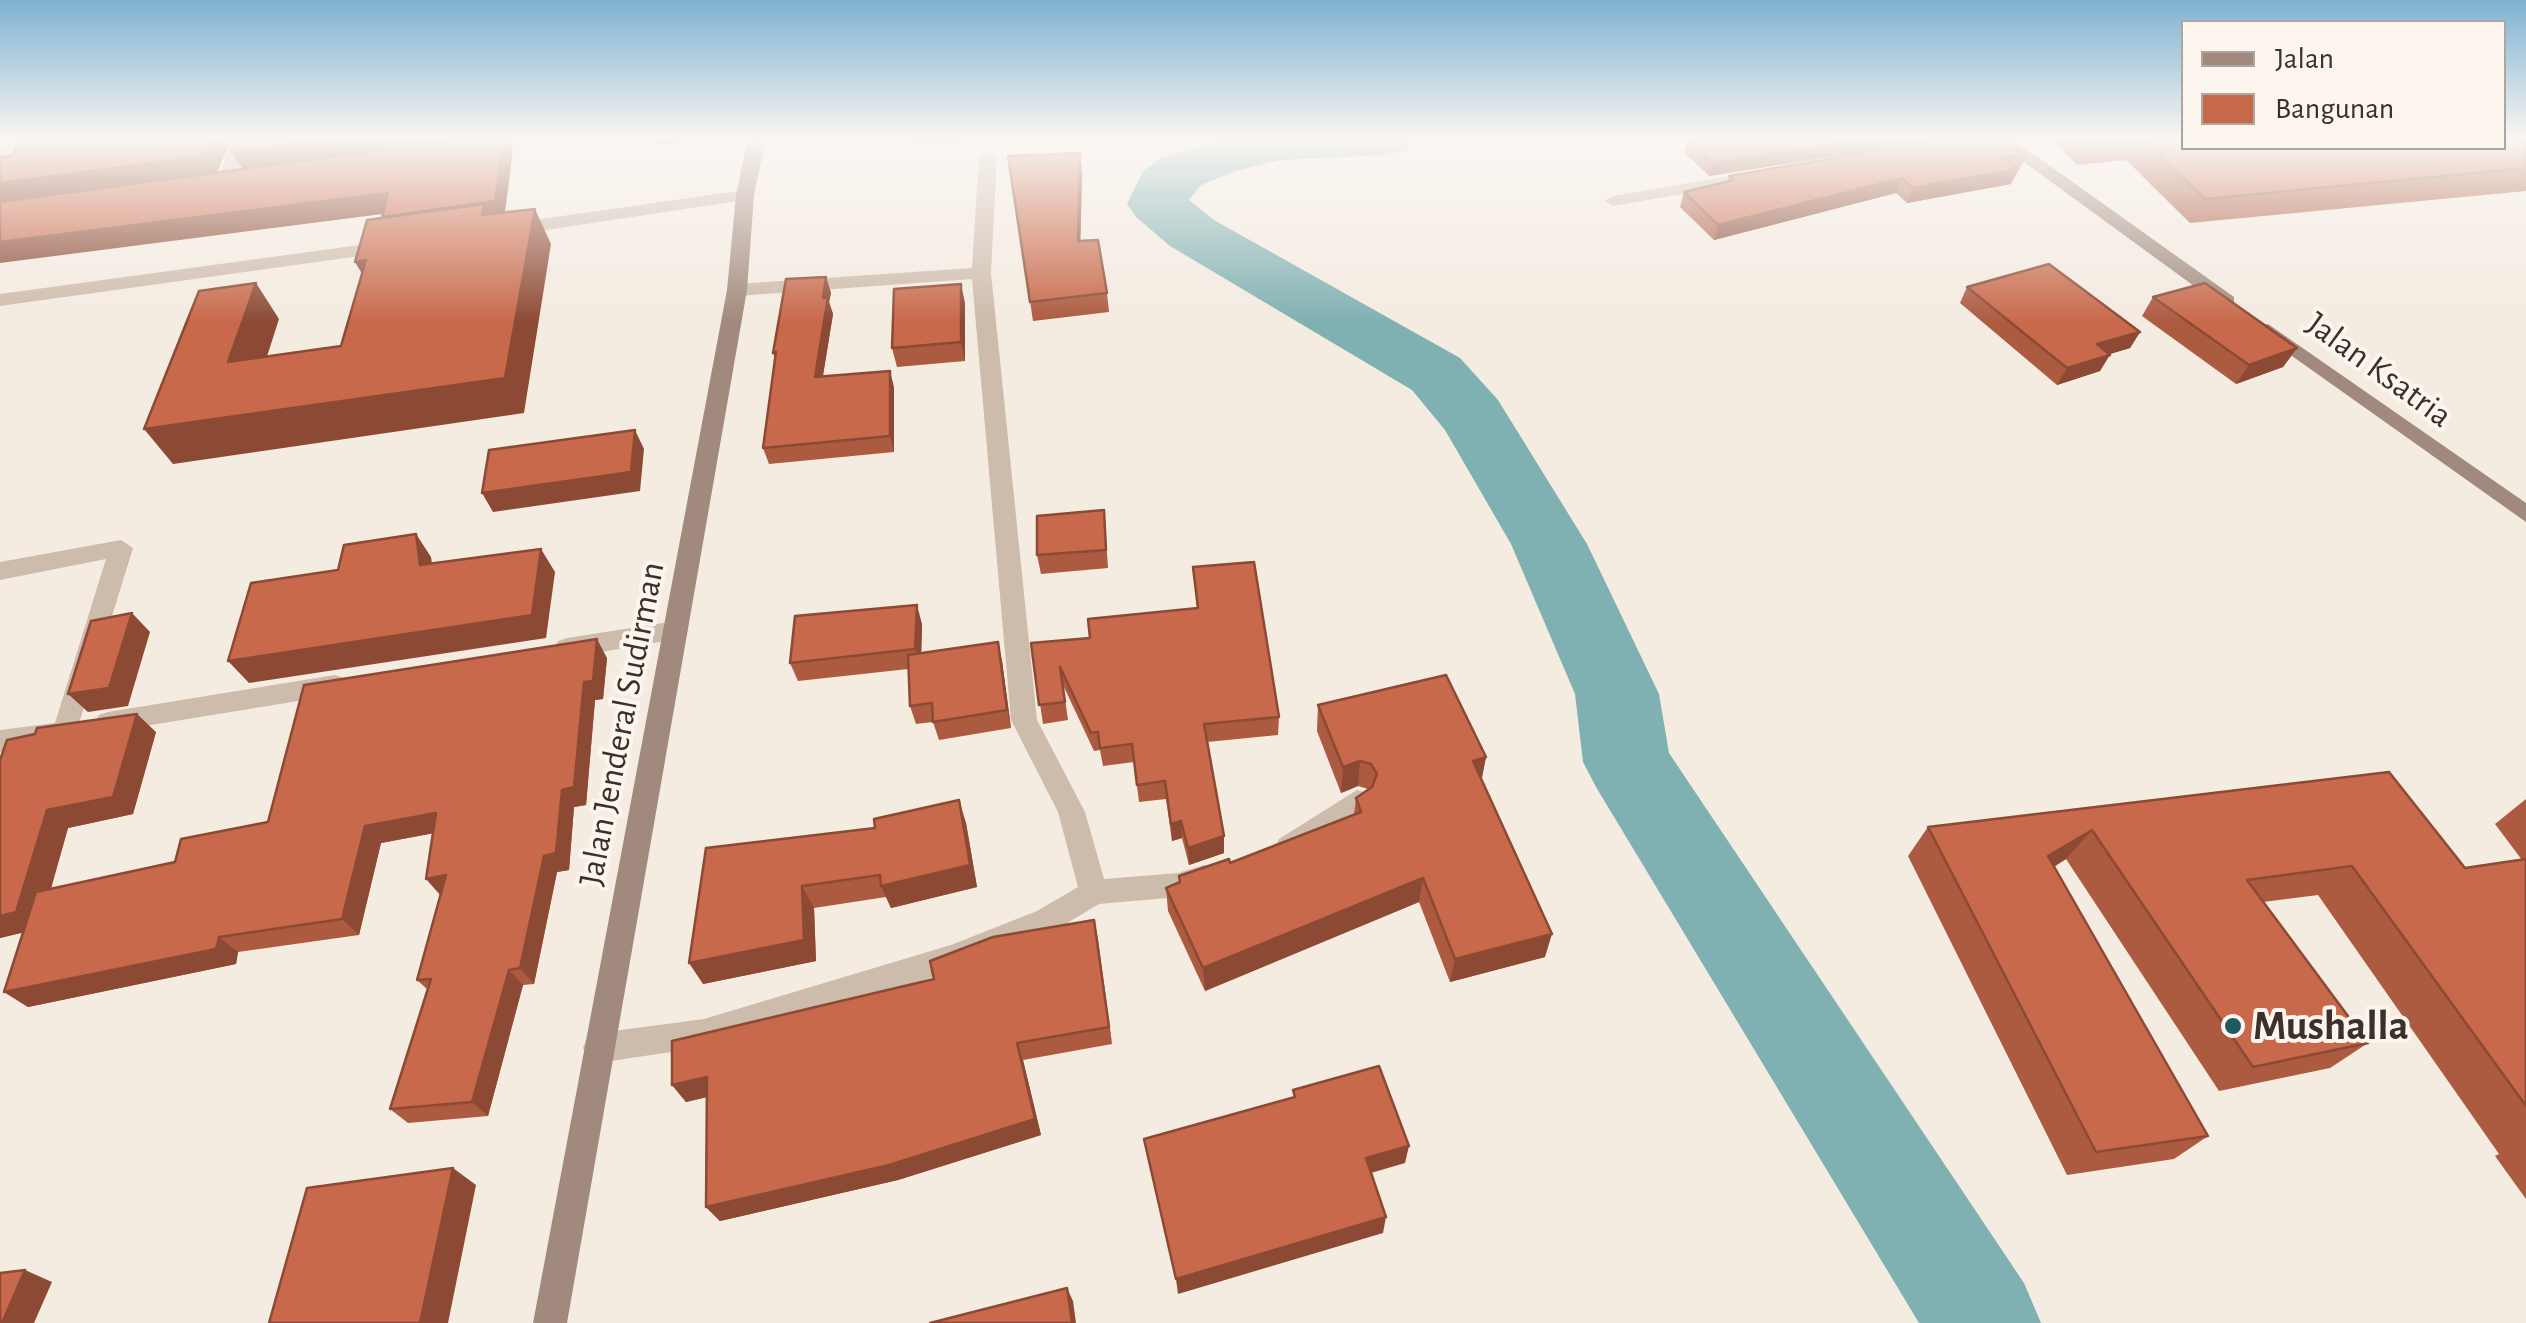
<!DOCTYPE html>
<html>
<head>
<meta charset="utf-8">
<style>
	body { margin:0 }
	#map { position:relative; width:2526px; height:1323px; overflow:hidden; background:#f4ebe1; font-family:"Alegreya Sans",sans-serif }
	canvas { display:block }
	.legend { position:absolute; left:2181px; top:20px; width:325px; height:130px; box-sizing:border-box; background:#fbf5ee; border:2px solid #aea6a0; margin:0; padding:12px 18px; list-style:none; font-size:30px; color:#3b302b }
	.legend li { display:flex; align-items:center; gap:20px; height:50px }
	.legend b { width:50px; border:2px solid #aea6a0 }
</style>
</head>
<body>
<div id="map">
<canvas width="2526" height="1323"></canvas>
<ul class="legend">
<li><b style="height:12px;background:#a18a7d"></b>Jalan</li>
<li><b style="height:28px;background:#c8694b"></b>Bangunan</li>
</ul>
</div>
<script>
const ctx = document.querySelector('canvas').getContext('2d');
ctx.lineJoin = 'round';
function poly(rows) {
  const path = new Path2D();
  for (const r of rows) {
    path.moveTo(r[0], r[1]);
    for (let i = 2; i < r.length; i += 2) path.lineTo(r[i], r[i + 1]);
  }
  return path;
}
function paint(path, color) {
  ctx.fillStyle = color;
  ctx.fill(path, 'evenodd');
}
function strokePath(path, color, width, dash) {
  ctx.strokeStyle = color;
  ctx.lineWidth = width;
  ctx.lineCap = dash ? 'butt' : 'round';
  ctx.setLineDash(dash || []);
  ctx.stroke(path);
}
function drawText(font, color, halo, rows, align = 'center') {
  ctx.font = font + ' "Alegreya Sans",sans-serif';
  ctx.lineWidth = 8;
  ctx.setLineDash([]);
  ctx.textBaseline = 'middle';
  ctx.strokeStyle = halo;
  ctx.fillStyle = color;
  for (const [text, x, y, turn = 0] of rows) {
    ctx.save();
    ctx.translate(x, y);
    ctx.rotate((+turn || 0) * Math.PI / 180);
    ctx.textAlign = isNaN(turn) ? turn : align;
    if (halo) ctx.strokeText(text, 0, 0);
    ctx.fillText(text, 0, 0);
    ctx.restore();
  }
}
paint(poly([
	[1231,138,1416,138,1407,150,1387,155,1280,160,1236,171,1201,185,1189,200,1214,220,1460,358,1498,400,1587,544,1659,694,1669,753,2024,1283,2041,1323,1919,1323,1596,787,1583,762,1575,694,1511,544,1445,430,1412,390,1170,246,1136,217,1127,204,1143,171,1159,159,1231,138]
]), '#7fb0b2');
paint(poly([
	[6,138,23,138,6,167,0,168,0,147,6,138],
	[232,138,250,138,235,182,226,187,217,182,232,138],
	[512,138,555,138,546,143,476,153,467,148,476,143,512,138],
	[988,151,997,156,991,273,1037,720,1085,812,1104,879,1178,873,1204,865,1214,868,1218,877,1214,886,1178,897,1099,904,1057,929,953,971,704,1047,598,1063,587,1058,583,1048,587,1038,598,1033,704,1019,951,945,1037,911,1078,887,1058,812,1011,720,972,279,737,296,727,290,737,284,972,268,979,156,988,151],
	[1758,171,1764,172,1764,180,1613,206,1604,201,1613,196,1758,171],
	[745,190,751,191,751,199,513,235,504,229,513,223,745,190],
	[389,241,396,243,396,251,0,306,0,294,389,241],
	[121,540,133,548,75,736,0,752,0,730,55,723,106,559,0,580,0,562,121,540],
	[676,621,685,623,688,630,685,637,676,639,567,658,558,655,555,648,558,641,567,638,676,621],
	[335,675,344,678,348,685,344,692,335,695,108,732,99,729,95,722,99,715,108,712,335,675],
	[1357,790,1367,793,1371,801,1367,809,1299,855,1289,859,1279,855,1275,847,1279,839,1357,790]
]), '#cdbbac');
paint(poly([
	[748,138,766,138,754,195,747,290,567,1323,533,1323,727,290,736,195,748,138],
	[1991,138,2011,138,2234,297,2234,305,2220,305,1991,138],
	[2268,324,2526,503,2526,522,2261,334,2261,326,2268,324]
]), '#a18a7d');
paint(poly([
	[905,138,964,138,964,143,906,143],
	[1947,138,1709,176,1684,152,1687,140],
	[2051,138,2526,141,2526,191,2190,223,2126,160,2077,165],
	[2027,155,2011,184,1907,203,1896,193,1714,240,1680,207,1684,192,1728,182,1729,176],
	[1008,156,1082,172,1080,241,1107,293,1109,312,1033,321],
	[826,277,831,293,829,302,833,314,823,376,894,387,894,452,769,464,763,448,775,359,773,353],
	[1967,287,2140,332,2130,348,2109,354,2100,371,2057,385,1960,303],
	[2153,297,2297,348,2283,367,2236,384,2142,316],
	[965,303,965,361,897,367,892,348],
	[1104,510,1108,568,1041,574,1037,555],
	[1193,567,1279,717,1278,735,1207,742,1224,836,1224,853,1189,865,1182,838,1172,841,1166,799,1139,802,1134,762,1103,766,1100,750,1094,751,1063,685,1068,720,1043,724,1031,643,1090,638,1197,608],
	[922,624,921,653,1002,661,1011,728,939,740,933,722,916,724,910,706,908,669,798,681,790,663],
	[607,658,603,699,595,700,586,805,574,807,569,870,557,872,534,984,523,985,488,1116,408,1123,390,1109,428,990,417,980,440,895,433,833,381,843,359,935,238,952,236,964,28,1007,4,992,23,932,0,938,0,760,156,732,133,814,68,828,51,889,175,862,268,822],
	[1318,705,1486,757,1481,780,1545,957,1450,982,1419,902,1205,991,1168,911,1166,888,1354,814,1356,798,1368,789,1358,786,1341,793,1317,731],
	[2389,772,2465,868,2522,860,2495,824,2526,799,2526,1199,2495,1156,2499,1154,2318,895,2263,902,2368,1043,2330,1068,2219,1091,2066,859,2054,867,2208,1136,2174,1159,2067,1175,1908,856,1928,827],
	[966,823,977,887,891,908,886,897,814,908,816,961,703,984,706,848],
	[1094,920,1112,1044,1023,1060,1041,1135,898,1180,720,1221,706,1207,707,1097,686,1102,672,1085,934,979]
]), '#ac5a40');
paint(poly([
	[212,138,232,138,216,175,0,203,0,183],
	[342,138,491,138,243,170,231,152],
	[504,138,507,138,513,151,504,220,392,236],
	[652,138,730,138,655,145],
	[1875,138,1947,138,1709,176,1713,163],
	[1080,153,1082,172,1080,260,1078,241],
	[2018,169,2011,184,1907,203,1913,188],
	[1902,178,1896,193,1714,240,1718,225],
	[388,193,398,212,0,263,0,242],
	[535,209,551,244,524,413,173,464,144,429,505,378],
	[366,260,376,297,355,262],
	[826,277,831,293,829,302,833,314,820,393,815,377],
	[256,283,279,319,254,397,228,362],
	[961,284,965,303,965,361,961,342],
	[2140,332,2130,348,2087,361,2097,344],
	[2297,348,2283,367,2236,384,2249,365],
	[2110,355,2100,371,2057,385,2067,368],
	[890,371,894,387,894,452,890,436],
	[635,430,644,449,640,491,493,512,482,493],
	[416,534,431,557,436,588,420,565],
	[541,549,555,572,546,638,249,683,228,661],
	[917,605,922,624,921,668,915,649],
	[132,613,150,632,128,706,88,712,68,694],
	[597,639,607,658,603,699,595,700,586,805,574,807,569,870,557,872,534,984,520,968,544,856,562,790,584,682],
	[998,642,1002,661,1011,728,1007,710],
	[137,714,156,732,133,814,68,828,39,929,0,938,0,916,47,810],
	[1486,757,1481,783,1473,761],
	[1360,761,1358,786,1341,793,1343,767],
	[959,800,966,823,977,887,891,908,881,886],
	[436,813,451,830,381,843,359,935,342,919,365,826],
	[1181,821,1182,838,1172,841,1171,824],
	[2092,830,2066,859,2023,885,2048,856],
	[1224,836,1224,853,1189,865,1188,848],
	[446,875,441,896,426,879],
	[1423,878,1419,902,1205,991,1203,968],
	[802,886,814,908,816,961,703,984,689,963],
	[1094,920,1098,940,1112,1044,1109,1027],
	[1552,934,1545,957,1450,982,1455,959],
	[219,937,238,952,236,964,28,1007,4,992],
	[509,970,523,985,488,1116,472,1102],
	[1017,1043,1023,1060,1041,1135,898,1180,720,1221,706,1207],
	[707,1077,720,1094,686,1102,672,1085],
	[1409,1146,1405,1163,1364,1175,1366,1158],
	[453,1168,476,1185,448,1323,420,1323],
	[1386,1217,1383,1233,1178,1294,1176,1279],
	[25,1270,52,1282,34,1323,2,1323],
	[1067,1288,1073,1301,1076,1323,1072,1323]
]), '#8c4a34');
const building = poly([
	[20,138,212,138,204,156,0,183,0,157,12,156,20,138],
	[236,138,342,138,231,152,236,138],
	[471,138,504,138,495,201,382,217,388,193,0,242,0,202,471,138],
	[1699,138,1875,138,1713,163,1687,140,1699,138],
	[1948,138,2001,138,2027,155,2003,157,2018,169,1913,188,1902,178,1718,225,1684,192,1734,180,1729,176,1948,138],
	[2087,138,2119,138,2089,140,2087,138],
	[2141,138,2184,138,2184,148,2504,148,2504,138,2521,138,2526,141,2526,168,2205,199,2141,138],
	[1080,153,1078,241,1098,240,1107,293,1030,302,1008,156,1080,153],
	[484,204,482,215,535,209,505,378,144,429,199,291,256,283,228,362,341,346,366,260,355,262,367,220,484,204],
	[2049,264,2140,332,2097,344,2110,355,2067,368,1967,287,2049,264],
	[826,277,823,298,828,297,815,377,890,371,890,436,763,448,776,352,773,353,786,279,826,277],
	[2205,283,2297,348,2249,365,2153,297,2205,283],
	[961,284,961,342,892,348,894,289,961,284],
	[635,430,631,472,482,493,489,450,635,430],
	[1104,510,1106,550,1037,555,1037,516,1104,510],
	[416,534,420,565,541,549,532,615,228,661,251,583,338,570,344,545,416,534],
	[1254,562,1279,717,1204,724,1224,836,1188,848,1181,821,1171,824,1165,781,1137,785,1132,744,1100,748,1098,732,1091,733,1060,667,1065,702,1039,705,1031,643,1090,638,1088,619,1198,608,1193,567,1254,562],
	[917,605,915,649,790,663,795,616,917,605],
	[132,613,109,688,68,694,91,621,132,613],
	[597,639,593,681,584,682,574,787,562,790,556,853,544,856,520,968,509,970,472,1102,390,1109,431,979,417,980,446,875,426,879,436,813,365,826,342,919,219,937,216,949,4,992,36,892,175,862,181,839,268,822,304,685,597,639],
	[998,642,1007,710,933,722,932,703,910,706,908,655,998,642],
	[1446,675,1486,757,1473,761,1552,934,1455,959,1423,878,1203,968,1166,888,1180,882,1179,876,1229,859,1230,863,1361,812,1356,798,1372,787,1377,774,1371,764,1360,761,1343,767,1318,705,1446,675],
	[137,714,113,797,47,810,16,912,0,916,0,760,7,740,35,734,37,728,137,714],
	[2389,772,2465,868,2526,859,2526,1106,2352,866,2247,880,2368,1043,2253,1067,2092,830,2048,856,2208,1136,2096,1152,1928,827,2389,772],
	[959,800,970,865,881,886,880,875,802,886,804,940,689,963,706,848,875,828,874,819,959,800],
	[1094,920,1109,1027,1017,1043,1035,1119,889,1165,706,1207,707,1077,672,1085,672,1041,934,979,930,961,993,937,1094,920],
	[1379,1066,1409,1146,1366,1158,1386,1217,1176,1279,1144,1139,1295,1097,1293,1090,1379,1066],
	[453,1168,420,1323,269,1323,307,1188,453,1168],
	[25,1270,2,1323,0,1323,0,1273,25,1270],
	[1067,1288,1072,1323,930,1323,1067,1288]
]);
paint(building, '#c8694b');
strokePath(building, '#8c4a34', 2.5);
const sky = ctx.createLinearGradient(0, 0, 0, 323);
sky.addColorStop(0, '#7eb2d2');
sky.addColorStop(0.43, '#faf6f2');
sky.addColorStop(1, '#faf6f200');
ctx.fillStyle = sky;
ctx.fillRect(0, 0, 2526, 323);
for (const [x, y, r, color] of [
	[2233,1026,10,"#1f5a5e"]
]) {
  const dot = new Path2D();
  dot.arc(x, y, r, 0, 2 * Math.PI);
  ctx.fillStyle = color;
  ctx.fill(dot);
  strokePath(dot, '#fbf5ee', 4);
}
drawText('35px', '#3b302b', '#fbf5ee', [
	["Jalan Ksatria",2379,370,36],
	["Jalan Jenderal Sudirman",622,724,-79]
]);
drawText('bold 42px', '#3b302b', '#fbf5ee', [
	["Mushalla",2253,1026]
], 'left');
</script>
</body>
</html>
